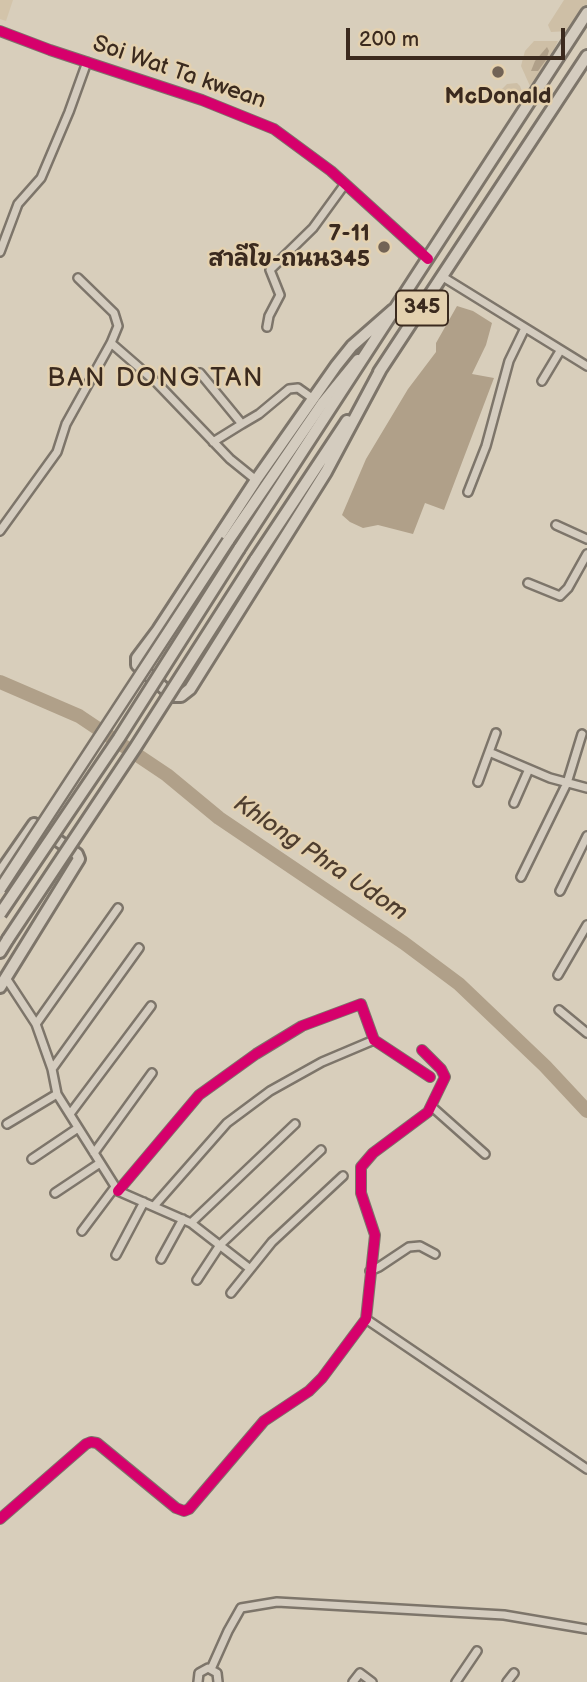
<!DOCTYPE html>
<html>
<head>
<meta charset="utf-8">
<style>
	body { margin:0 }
	#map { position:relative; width:587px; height:1682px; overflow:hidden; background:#d8cebb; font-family:"Balsamiq Sans",sans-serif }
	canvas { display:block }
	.scale { position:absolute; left:346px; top:28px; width:219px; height:32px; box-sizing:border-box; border:4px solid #3b2a1e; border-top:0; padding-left:9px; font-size:21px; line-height:24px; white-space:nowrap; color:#3b2a1e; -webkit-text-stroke:5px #e4d1af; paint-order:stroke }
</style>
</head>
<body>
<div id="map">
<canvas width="587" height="1682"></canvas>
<div class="scale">200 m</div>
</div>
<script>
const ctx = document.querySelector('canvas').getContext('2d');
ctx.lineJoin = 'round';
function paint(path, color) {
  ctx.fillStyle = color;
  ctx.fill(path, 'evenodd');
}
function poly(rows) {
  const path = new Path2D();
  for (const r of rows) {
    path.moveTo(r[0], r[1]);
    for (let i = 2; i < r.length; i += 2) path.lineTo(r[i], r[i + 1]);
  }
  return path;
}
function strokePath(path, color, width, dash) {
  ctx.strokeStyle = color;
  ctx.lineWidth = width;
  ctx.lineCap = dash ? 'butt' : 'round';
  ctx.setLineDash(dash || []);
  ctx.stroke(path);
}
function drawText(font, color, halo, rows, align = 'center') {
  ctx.font = font + ' "Balsamiq Sans","Playpen Sans Thai",sans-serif';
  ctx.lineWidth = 5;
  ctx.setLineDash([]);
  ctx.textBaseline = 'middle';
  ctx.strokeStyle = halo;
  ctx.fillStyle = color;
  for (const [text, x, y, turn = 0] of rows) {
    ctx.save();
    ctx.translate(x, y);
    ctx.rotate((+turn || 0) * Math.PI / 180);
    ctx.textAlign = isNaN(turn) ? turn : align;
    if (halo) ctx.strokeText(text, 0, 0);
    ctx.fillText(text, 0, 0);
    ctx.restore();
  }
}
paint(poly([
	[0,0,13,0,6,21,0,19]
]), '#d3c4aa');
paint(poly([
	[564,0,587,0,587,4,568,31,551,32,548,25],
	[534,41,558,41,549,60,530,86,521,66,525,51],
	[517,83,520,86,523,94,517,105,498,93,507,84]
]), '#cebfa6');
paint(poly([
	[547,47,549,51,546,60,538,71,531,71,535,61],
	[457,306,473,311,492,323,486,345,472,374,494,378,444,510,425,503,413,534,378,525,363,528,350,522,342,515,366,459,408,389,436,352,436,343]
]), '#b0a089');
strokePath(poly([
	[0,682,79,716,167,775,219,818,404,943,459,984,545,1066,587,1111]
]), '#b0a089', 14);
const minor = poly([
	[0,31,50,50,202,100,274,129,331,171,428,259],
	[0,252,18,204,41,178,69,112,87,62],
	[443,277,587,366],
	[267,327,269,316,280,295,270,270,313,228,345,184],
	[111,343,157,383,230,459,256,480],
	[200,373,242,424,259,414,289,389,298,388,312,398],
	[542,381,560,351],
	[213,442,242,424],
	[468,492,486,446,509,361,525,328],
	[556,525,587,539],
	[0,531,57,452,66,424,111,343,118,326,114,313,78,278],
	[528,583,560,596,568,588,587,554],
	[489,752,550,778,587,788],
	[478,782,496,733],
	[514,803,529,769],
	[521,877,567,783,582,734],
	[560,891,587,836],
	[558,975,587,925],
	[6,978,36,1024,52,1069,57,1094,118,1191,191,1223,249,1268],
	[559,1010,587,1033],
	[36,1024,118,908],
	[52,1069,139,948],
	[431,1106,485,1154],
	[70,1114,151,1006],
	[7,1124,57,1094],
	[94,1153,152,1073],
	[32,1159,78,1128],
	[118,1191,199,1095,256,1054,302,1026,361,1004,374,1040,430,1077],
	[55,1193,100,1163],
	[154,1206,227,1123,270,1091,322,1062,374,1040],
	[191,1223,295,1124],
	[82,1231,115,1187],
	[116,1255,144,1202],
	[161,1259,183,1219],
	[370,1271,379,1267,409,1247,420,1246,435,1254],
	[197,1280,220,1245,321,1150],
	[231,1293,272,1242,343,1176],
	[366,1319,587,1469],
	[0,1519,86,1444,91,1442,97,1443,176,1508,184,1511,189,1509,264,1421,309,1391,322,1378,366,1319,375,1235,361,1193,361,1167,373,1153,428,1112,445,1077,441,1069,422,1050],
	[211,1669,228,1631,241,1608,277,1602,504,1615,587,1629],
	[198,1682,199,1673,208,1668,217,1673,218,1682],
	[353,1682,360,1673,372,1682],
	[456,1682,477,1651],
	[507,1682,514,1673]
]);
const secondary = poly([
	[228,541,322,404,358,360]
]);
const primary = poly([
	[381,369,326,472,190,689,181,696,173,696,137,665,137,658,158,630,256,480,336,366,352,346,393,310],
	[379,372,587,56],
	[239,549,587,13],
	[255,560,347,421],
	[0,873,34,824,77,854,79,859,0,987],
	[0,952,8,939]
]);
strokePath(minor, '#7d756a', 12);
strokePath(secondary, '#7d756a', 15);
strokePath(primary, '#7d756a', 16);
strokePath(minor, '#d4ccbf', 7);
strokePath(secondary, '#d4ccbf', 10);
strokePath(primary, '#d4ccbf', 10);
const secondaryBridge = poly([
	[0,889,228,541]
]);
const primaryBridge = poly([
	[0,914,119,738,239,549],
	[8,939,135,748,255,560]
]);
strokePath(secondaryBridge, '#7d756a', 15, []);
strokePath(primaryBridge, '#7d756a', 16, []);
strokePath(secondaryBridge, '#d4ccbf', 10);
strokePath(primaryBridge, '#d4ccbf', 10);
strokePath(poly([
	[0,31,50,50,202,100,274,129,331,171,428,259],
	[118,1191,199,1095,256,1054,302,1026,361,1004,374,1040,430,1077],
	[0,1519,86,1444,91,1442,97,1443,176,1508,184,1511,189,1509,264,1421,309,1391,322,1378,366,1319,375,1235,361,1193,361,1167,373,1153,428,1112,445,1077,441,1069,422,1050]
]), '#d6006c', 10);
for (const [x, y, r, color] of [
	[498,72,7,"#726355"],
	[384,247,7,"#726355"]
]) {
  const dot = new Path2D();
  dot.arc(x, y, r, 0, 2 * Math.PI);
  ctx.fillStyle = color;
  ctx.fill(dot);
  strokePath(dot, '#e4d1af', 2.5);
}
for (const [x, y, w] of [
	[422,308,52]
]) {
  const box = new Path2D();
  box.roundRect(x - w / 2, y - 17.5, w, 35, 5);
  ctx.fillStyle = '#e4d1af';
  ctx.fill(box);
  strokePath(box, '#3b2a1e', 2);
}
drawText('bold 21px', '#3b2a1e', null, [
	["345",422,308]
]);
drawText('23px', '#3b2a1e', '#e4d1af', [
	["Soi Wat Ta kwean",179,73,19]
]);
drawText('bold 23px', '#3b2a1e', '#e4d1af', [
	["McDonald",498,97],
	["7-11",370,234,"right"],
	["สาลีโข-ถนน345",370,260,"right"]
]);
drawText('italic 24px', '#4f3e2f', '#e4d1af', [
	["Khlong Phra Udom",320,859,34]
]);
ctx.letterSpacing = '2px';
drawText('26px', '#3b2a1e', '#e4d1af', [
	["BAN DONG TAN",156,379]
]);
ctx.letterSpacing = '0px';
</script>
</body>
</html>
